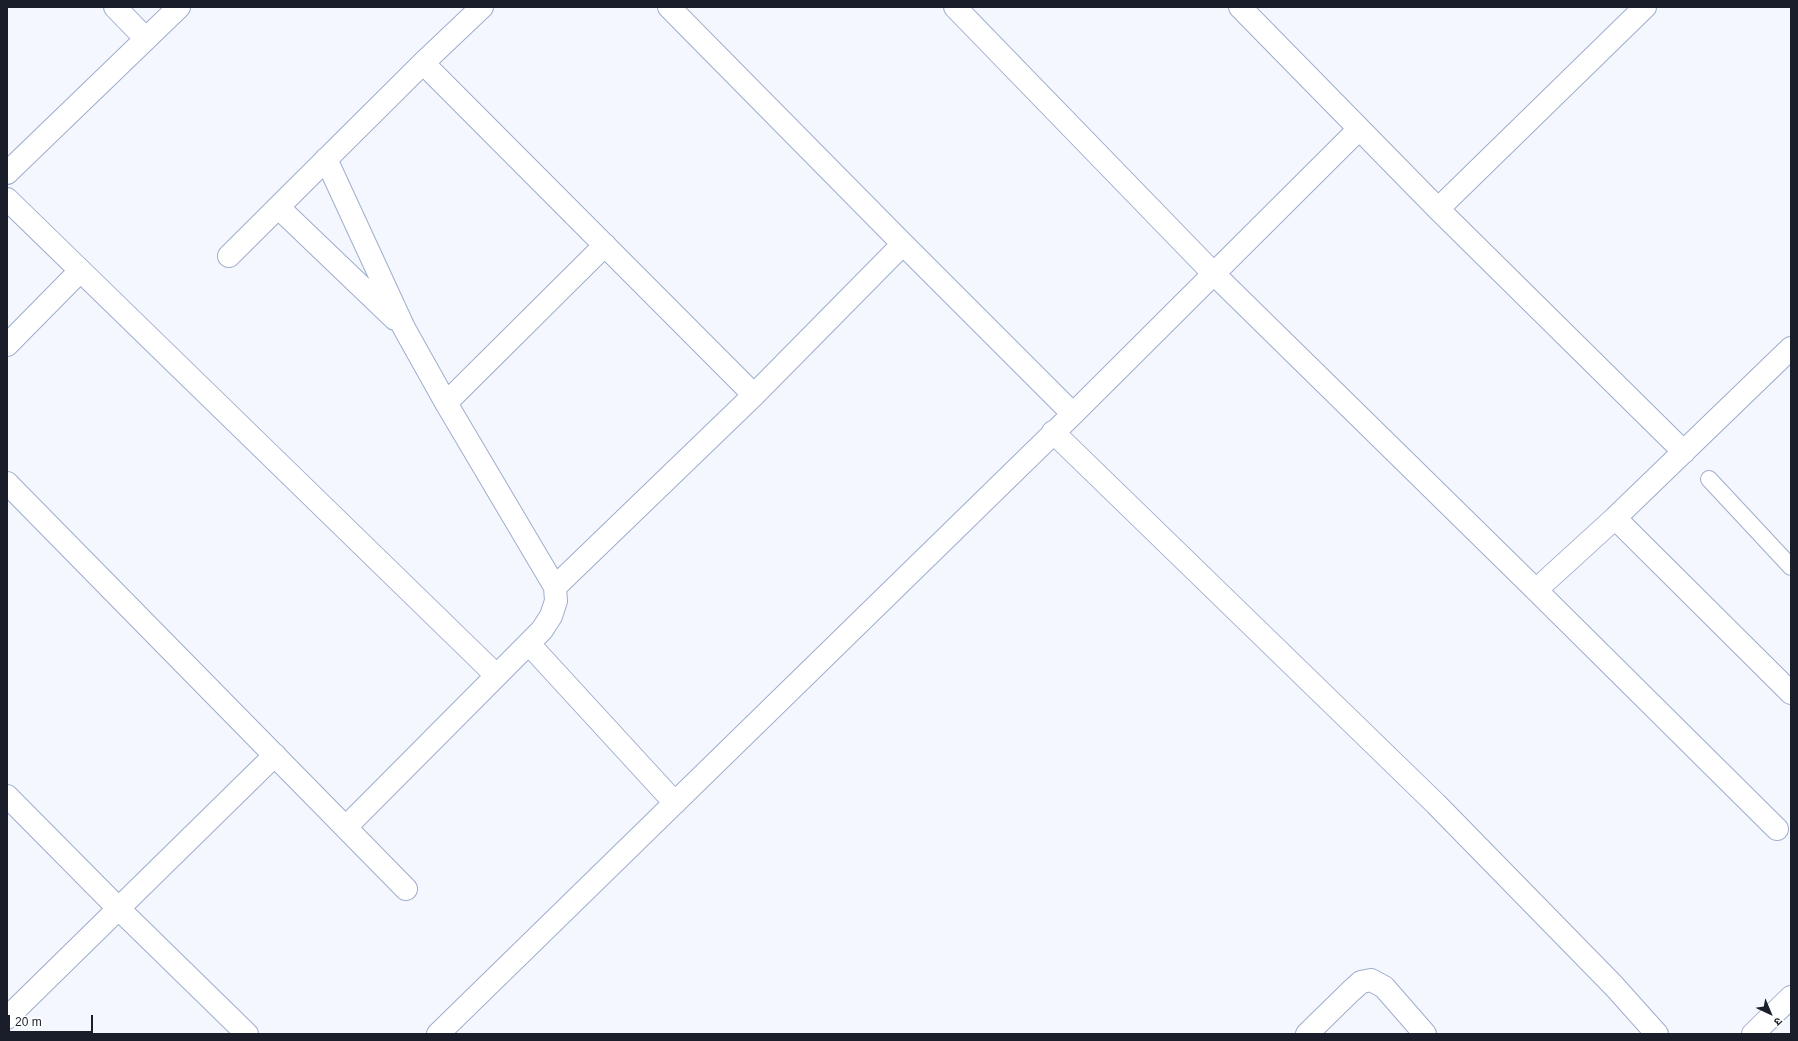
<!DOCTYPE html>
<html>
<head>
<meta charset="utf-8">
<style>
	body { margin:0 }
	#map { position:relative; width:1798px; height:1041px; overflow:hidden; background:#f4f8fe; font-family:Helvetica,"Noto Sans Devanagari",sans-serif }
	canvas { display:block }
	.frame { position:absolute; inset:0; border:8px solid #191e2a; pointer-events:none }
	.north { position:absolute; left:1750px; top:993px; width:40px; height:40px; -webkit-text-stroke:3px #fff; paint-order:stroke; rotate:136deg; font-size:11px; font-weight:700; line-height:16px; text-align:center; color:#191e2a }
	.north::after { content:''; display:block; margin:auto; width:14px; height:18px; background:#191e2a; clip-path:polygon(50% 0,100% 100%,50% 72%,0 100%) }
	.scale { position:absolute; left:8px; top:1015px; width:85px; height:18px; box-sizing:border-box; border:2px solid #191e2a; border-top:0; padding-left:5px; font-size:12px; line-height:14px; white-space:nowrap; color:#191e2a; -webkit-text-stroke:3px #fff; paint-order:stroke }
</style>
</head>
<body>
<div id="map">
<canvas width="1798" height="1041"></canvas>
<div class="frame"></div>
<div class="north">उ</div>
<div class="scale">20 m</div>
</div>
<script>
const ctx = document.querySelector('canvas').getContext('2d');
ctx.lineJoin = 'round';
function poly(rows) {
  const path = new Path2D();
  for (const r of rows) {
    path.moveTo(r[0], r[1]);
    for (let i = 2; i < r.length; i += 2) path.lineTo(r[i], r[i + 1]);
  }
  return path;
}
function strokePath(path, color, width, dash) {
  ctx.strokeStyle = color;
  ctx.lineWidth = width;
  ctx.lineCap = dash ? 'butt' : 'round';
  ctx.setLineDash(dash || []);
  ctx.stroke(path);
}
const lane = poly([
	[1709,479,1791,567]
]);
const street = poly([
	[115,7,146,39],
	[669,7,903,244,1073,414],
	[955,7,1213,273,1536,590,1777,829],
	[1240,7,1438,209,1684,452],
	[423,63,754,395],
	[326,159,404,328,446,403,555,587,556,601,551,616,542,630,346,827],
	[7,173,179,7],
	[7,199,496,675],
	[278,207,395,319],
	[1438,209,1645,7],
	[229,256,423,63,482,7],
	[7,345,80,271],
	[446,403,605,245],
	[1053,432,1436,804,1614,986,1657,1034],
	[7,483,406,889],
	[1615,518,1791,693],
	[555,587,754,395,903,244],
	[1536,590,1615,518,1791,348],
	[529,644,675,803],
	[7,796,118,908,247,1034],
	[7,1018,275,755],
	[438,1034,1073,414,1359,129],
	[1307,1034,1351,991,1361,982,1371,980,1384,987,1425,1034],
	[1753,1034,1791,997]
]);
strokePath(lane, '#9eadcd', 18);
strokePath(street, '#9eadcd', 24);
strokePath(lane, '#fff', 16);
strokePath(street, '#fff', 22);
</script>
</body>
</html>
